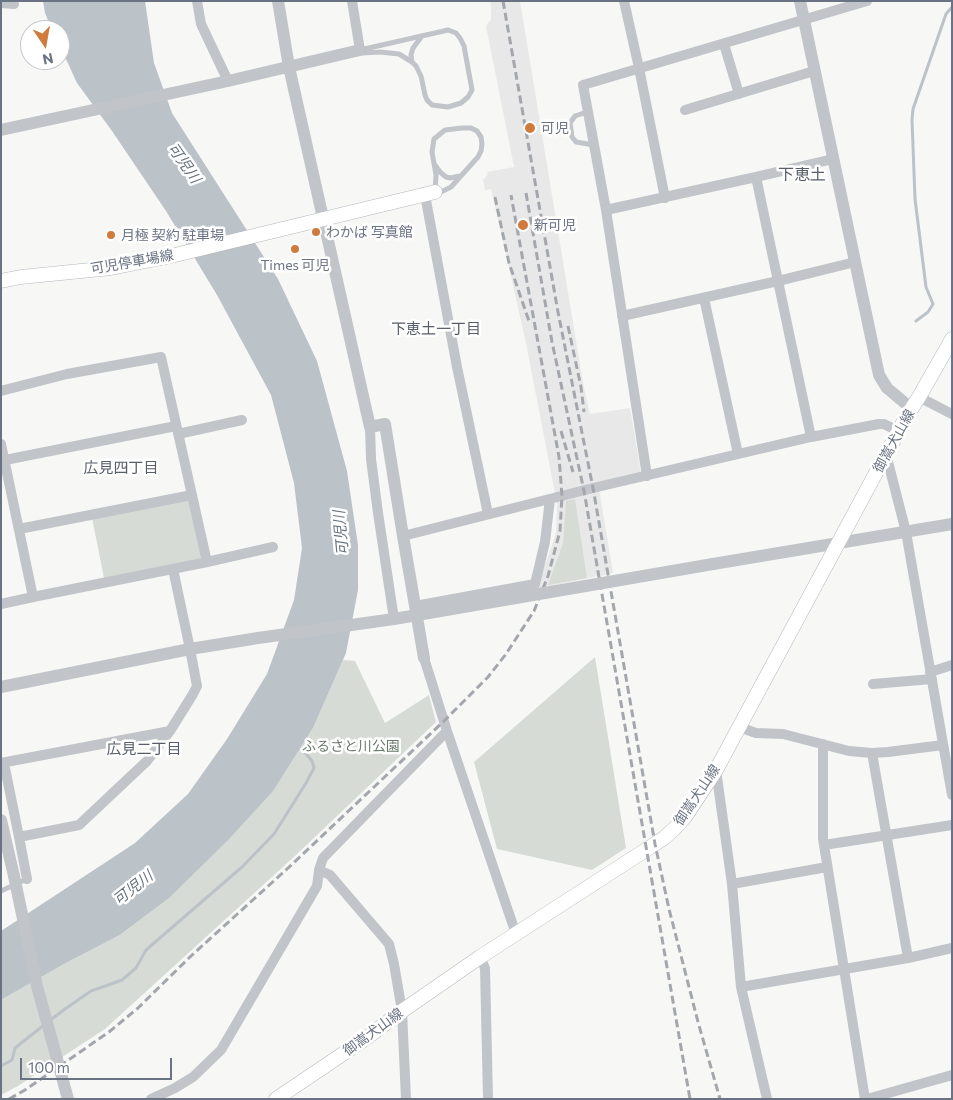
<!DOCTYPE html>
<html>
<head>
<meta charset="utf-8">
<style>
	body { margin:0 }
	#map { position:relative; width:953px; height:1100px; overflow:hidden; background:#f7f8f5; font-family:Commissioner,sans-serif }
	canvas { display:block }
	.frame { position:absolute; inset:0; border:2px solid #6a7383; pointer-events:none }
	.north { position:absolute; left:20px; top:20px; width:50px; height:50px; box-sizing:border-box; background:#fff; border:1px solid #c3c7cd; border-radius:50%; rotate:168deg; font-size:14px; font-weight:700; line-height:20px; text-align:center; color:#6a7383 }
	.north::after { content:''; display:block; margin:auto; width:18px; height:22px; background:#d07b3c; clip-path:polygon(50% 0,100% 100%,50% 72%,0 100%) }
	.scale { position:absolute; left:20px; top:1058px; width:152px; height:22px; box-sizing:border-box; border:2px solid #6a7383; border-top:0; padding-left:6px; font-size:15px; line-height:18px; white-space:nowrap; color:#6a7383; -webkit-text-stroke:4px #fff; paint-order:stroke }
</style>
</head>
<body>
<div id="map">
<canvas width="953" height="1100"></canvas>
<div class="frame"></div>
<div class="north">N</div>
<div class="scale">100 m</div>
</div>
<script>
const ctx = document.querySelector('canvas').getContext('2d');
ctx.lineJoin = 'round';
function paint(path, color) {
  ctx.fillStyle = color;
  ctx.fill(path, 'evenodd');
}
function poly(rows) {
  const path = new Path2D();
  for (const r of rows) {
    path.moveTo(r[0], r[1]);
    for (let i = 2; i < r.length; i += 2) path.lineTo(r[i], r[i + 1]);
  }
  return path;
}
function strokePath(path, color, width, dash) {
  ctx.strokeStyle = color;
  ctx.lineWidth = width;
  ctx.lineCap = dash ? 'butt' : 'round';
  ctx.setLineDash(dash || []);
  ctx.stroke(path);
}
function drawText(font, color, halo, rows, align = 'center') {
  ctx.font = font + ' Commissioner,"Noto Sans JP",sans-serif';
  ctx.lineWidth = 5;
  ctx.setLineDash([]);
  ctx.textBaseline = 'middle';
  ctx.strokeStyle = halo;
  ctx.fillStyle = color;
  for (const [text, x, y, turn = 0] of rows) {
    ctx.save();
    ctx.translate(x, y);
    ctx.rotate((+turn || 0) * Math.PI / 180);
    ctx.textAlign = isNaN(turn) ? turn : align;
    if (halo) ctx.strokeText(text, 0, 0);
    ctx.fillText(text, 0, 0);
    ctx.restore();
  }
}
paint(poly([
	[490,1,520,1,583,383,590,414,630,408,641,473,598,482,613,573,537,589,556,533,557,504,526,343,491,189,485,190,483,180,488,174,487,172,514,167,486,26,491,20,491,9]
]), '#e8e8e8');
paint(poly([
	[189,499,202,558,104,578,92,518],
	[575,499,587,578,548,585,563,543,566,501],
	[595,657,626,848,592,870,497,849,474,762],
	[343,660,355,661,385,723,429,695,436,722,295,856,105,1029,18,1086,1,1095,1,1000,64,964,118,936,314,726]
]), '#d6dcd5');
paint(poly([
	[43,1,145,1,154,63,172,113,278,279,317,361,347,471,358,545,358,590,346,653,314,726,273,791,229,839,169,898,118,936,64,964,1,1000,1,931,135,843,188,794,227,739,267,674,294,600,302,548,294,483,271,395,217,295,166,211,112,131,77,83,60,46,60,30,52,30,45,13]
]), '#bbc2c8');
strokePath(poly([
	[916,321,928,312,933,304,926,287,915,199,912,120,913,109,946,14,952,7],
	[49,1021,65,1009,91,991,122,980,136,968,146,950,242,867,274,834,306,783,314,768,312,761,303,750,297,746],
	[1,1066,12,1060,15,1048,44,1025]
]), '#bbc2c8', 3);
const secondary = poly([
	[1,281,21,277,111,268,171,256,435,192],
	[276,1099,365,1039,402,1011,480,957,641,853,664,838,675,828,685,817,716,770,905,419,919,397,952,339]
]);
strokePath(secondary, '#b4b7bc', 15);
strokePath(poly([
	[448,30,456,33,460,38,464,46,472,90,468,97,461,103,448,107,432,105,427,100,425,95,421,76,416,66,412,62,399,54,380,52,363,53,360,50,448,30],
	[412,62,411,55,413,48,422,36],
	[587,112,575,116,570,123,572,137,576,142,594,145],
	[462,128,471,128,477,131,481,137,482,144,481,151,478,157,451,187,441,192,435,192,436,175,432,152,434,139,445,130,462,128],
	[435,165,440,172,446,177,450,178,460,176],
	[1,891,27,879]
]), '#c1c4c8', 5);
strokePath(poly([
	[197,1,201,24,228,81],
	[352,1,360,50],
	[624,1,639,68,665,198],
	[1,3,14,4],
	[724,44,739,94],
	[685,110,814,71],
	[756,177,811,437],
	[425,195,457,367,488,514],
	[606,210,756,177,833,159],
	[704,298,738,454],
	[622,316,778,281,855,262],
	[1,391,67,374,161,357,207,562],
	[919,397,952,414],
	[370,427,371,459,378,513,394,619],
	[178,434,242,420],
	[1,444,33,597],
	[886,454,906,532,952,795],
	[5,460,176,426],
	[647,476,606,210,583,85,867,1],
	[19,529,192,495],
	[403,536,593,488,811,437,879,424,884,424,898,431],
	[1,604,33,597,207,562,273,547],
	[415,606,535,584,545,542,550,499],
	[424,658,447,731,516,934],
	[930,672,952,665],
	[873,684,932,679],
	[739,727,756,733,783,734,849,751,872,753,888,752,943,745],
	[823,744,823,839,865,1099],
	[872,753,908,958],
	[1,763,170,731],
	[4,763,19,837,79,825,147,761,170,731,193,694,197,686,190,649,173,569],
	[716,770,732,884,741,987,767,1099],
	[19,837,27,879],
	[824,845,952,825],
	[319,870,330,875,389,944,394,964,402,1011,406,1099],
	[732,884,827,867],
	[480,957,485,968,488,1099],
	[741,987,908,958,952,948],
	[151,1099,175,1088,193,1077,221,1050,317,886,319,870,323,858,447,731],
	[867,1099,952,1075]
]), '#c1c4c8', 10);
strokePath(poly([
	[278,1,289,67,370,427,385,424,403,536,424,658],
	[800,1,879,375,887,388,912,409],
	[1,130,228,81,360,50],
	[713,564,952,524],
	[1,687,190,649,258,638,394,619],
	[1,820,14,876]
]), '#c1c4c8', 12);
strokePath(secondary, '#fff', 14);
strokePath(poly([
	[503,1,558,312,593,488,655,844,669,909,698,1022,720,1099],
	[526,193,552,342,584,491,690,1099],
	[495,197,509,263,529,321],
	[568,326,581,387,584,412],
	[561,431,573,472],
	[9,1099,25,1090,109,1032,138,1008,191,956,287,869,444,721,488,677,506,654,534,611,548,576,560,531,562,496,559,457,511,195]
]), '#a3a7ad', 3, [8, 4]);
strokePath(poly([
	[394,619,713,564],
	[14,876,37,986,68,1099]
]), '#c1c4c8', 12);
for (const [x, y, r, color] of [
	[530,128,6,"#d07b3c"],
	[523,225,6,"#d07b3c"],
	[316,232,5,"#d07b3c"],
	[111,235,5,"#d07b3c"],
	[295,249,5,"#d07b3c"]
]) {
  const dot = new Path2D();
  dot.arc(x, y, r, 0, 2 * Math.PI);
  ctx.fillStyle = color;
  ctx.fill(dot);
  strokePath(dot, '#fff', 2);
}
drawText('14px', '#6a7383', '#fff', [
	["可児",541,128],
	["新可児",534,225],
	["わかば 写真館",326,232],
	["月極 契約 駐車場",121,235],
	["Times 可児",295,265,"center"]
], 'left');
drawText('14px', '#6a7383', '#fff', [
	["可児停車場線",132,262,-10],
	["御嵩犬山線",894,441,-61],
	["御嵩犬山線",697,795,-56],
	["御嵩犬山線",373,1032,-36]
]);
drawText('14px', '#687b68', '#fff', [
	["ふるさと川公園",351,746]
]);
drawText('italic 15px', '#66737f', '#fff', [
	["可児川",184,163,55],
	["可児川",341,533,-95],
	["可児川",133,888,-38]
]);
drawText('15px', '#575e69', '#fff', [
	["下恵土一丁目",436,329],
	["広見四丁目",121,468],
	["広見二丁目",144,749]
]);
drawText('16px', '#575e69', '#fff', [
	["下恵土",802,175]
]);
</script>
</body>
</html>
